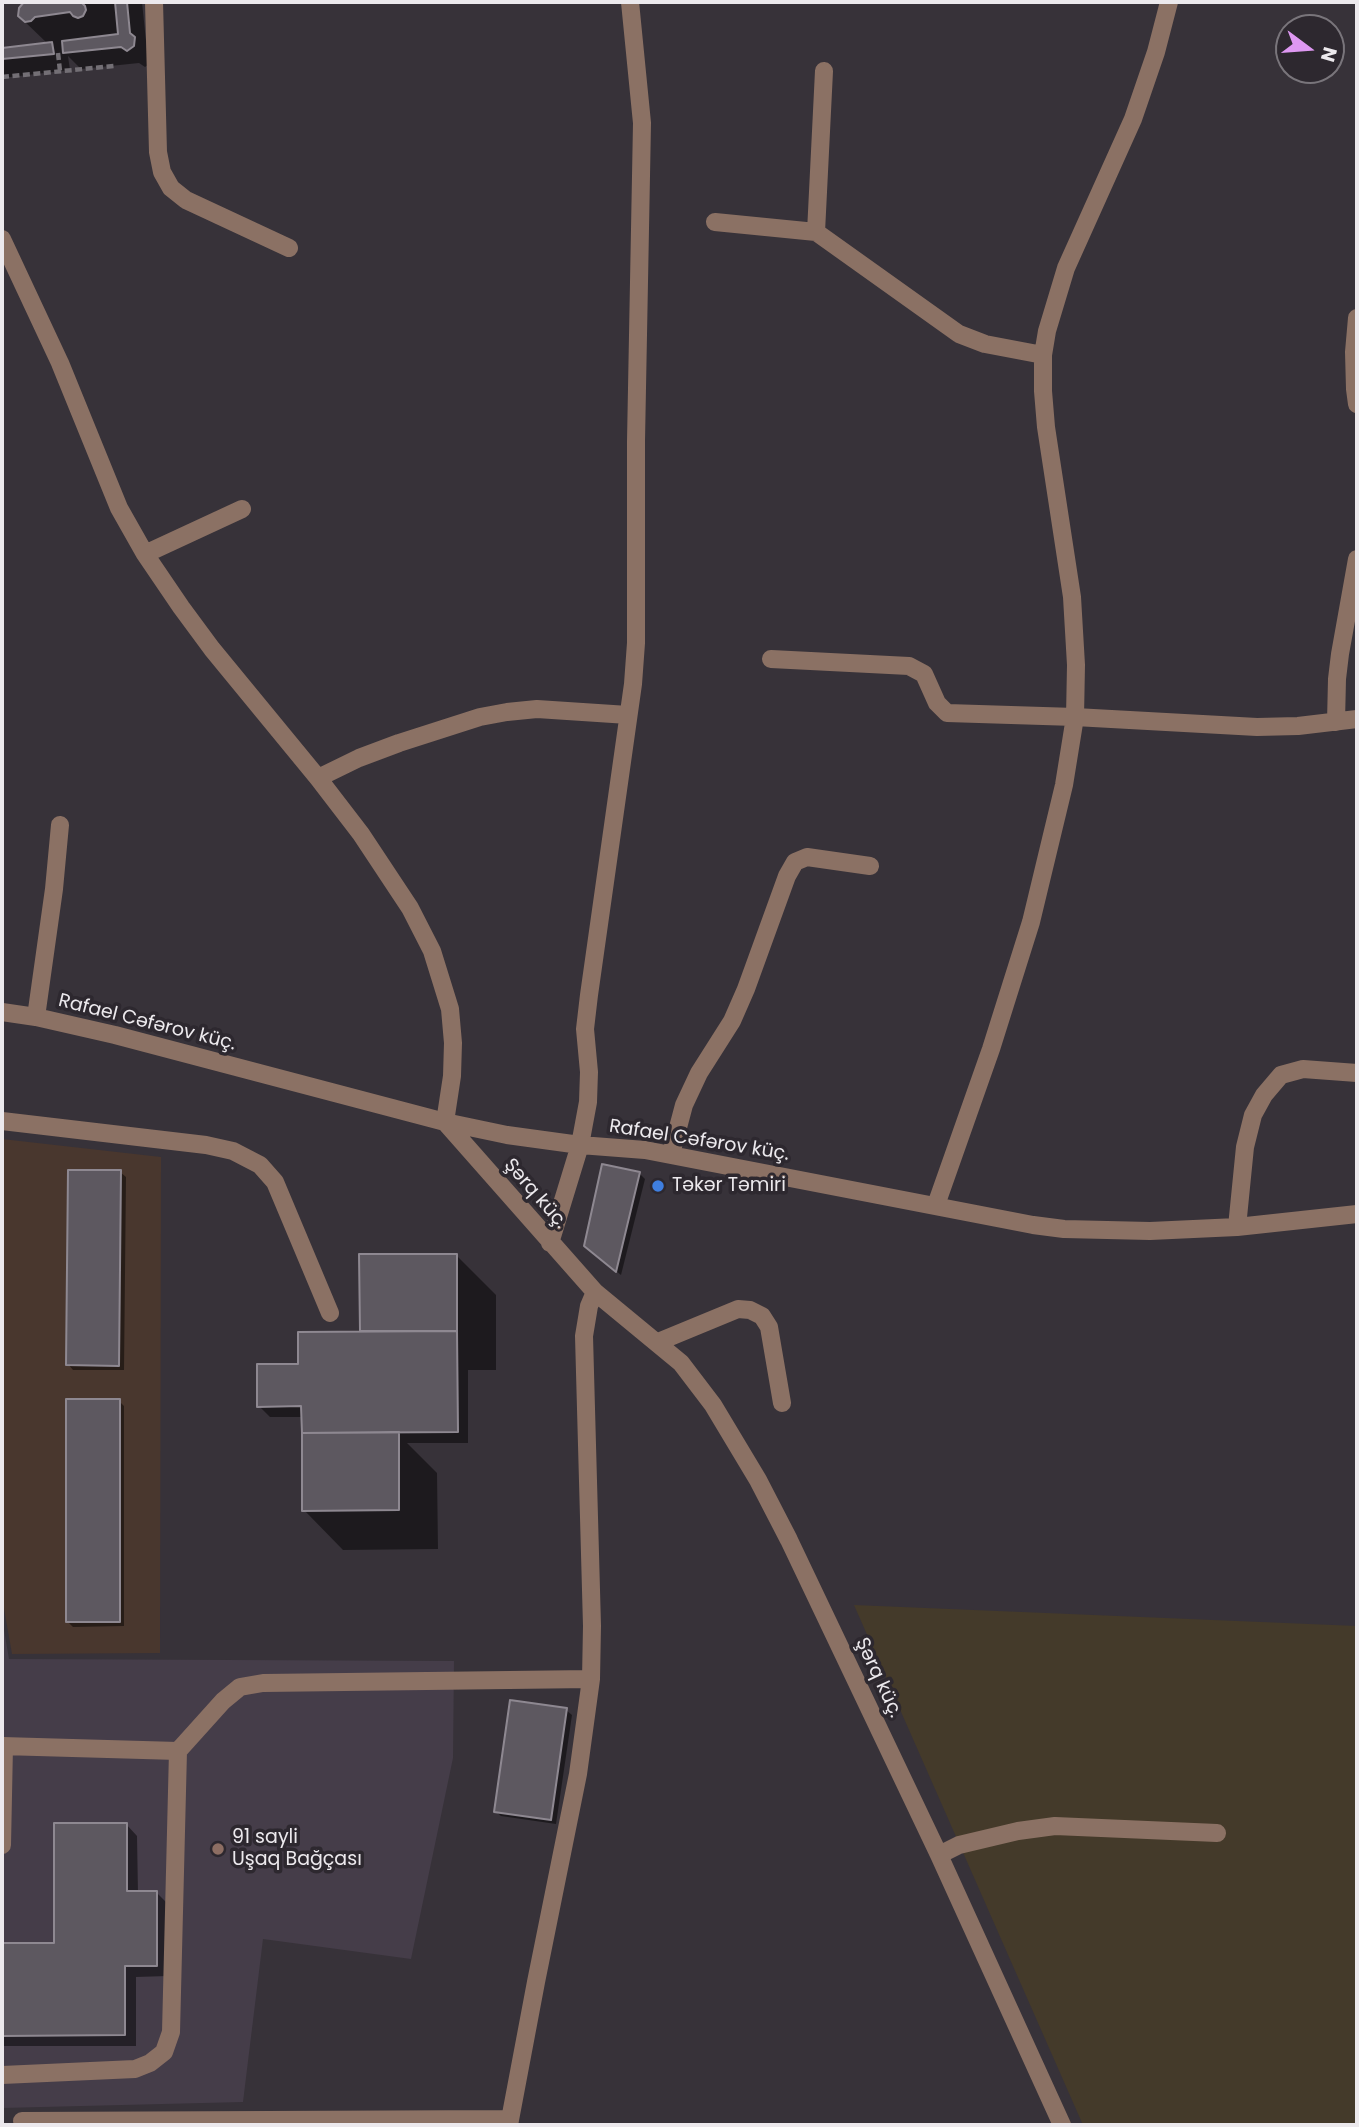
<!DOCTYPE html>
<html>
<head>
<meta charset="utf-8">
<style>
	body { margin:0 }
	#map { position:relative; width:1359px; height:2127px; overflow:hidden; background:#373239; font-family:Poppins,sans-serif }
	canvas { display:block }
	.frame { position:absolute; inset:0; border:4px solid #ece9ed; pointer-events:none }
	.north { position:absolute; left:1275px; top:14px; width:70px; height:70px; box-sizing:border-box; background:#2d282f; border:2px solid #79757b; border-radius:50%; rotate:106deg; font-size:19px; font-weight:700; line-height:28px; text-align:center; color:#ece9ed }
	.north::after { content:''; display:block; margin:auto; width:24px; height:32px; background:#de98f2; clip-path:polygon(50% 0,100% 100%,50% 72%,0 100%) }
</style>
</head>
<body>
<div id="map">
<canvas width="1359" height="2127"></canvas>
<div class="frame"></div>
<div class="north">N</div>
</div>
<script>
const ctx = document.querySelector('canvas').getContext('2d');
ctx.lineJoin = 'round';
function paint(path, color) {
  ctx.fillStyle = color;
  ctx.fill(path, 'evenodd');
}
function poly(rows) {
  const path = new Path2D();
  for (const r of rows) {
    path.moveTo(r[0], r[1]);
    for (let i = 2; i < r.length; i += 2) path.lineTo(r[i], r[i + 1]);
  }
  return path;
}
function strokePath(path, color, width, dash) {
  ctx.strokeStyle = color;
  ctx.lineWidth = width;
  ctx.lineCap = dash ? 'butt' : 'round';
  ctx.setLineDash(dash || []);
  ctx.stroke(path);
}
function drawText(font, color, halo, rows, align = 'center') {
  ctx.font = font + ' Poppins,sans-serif';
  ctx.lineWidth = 7;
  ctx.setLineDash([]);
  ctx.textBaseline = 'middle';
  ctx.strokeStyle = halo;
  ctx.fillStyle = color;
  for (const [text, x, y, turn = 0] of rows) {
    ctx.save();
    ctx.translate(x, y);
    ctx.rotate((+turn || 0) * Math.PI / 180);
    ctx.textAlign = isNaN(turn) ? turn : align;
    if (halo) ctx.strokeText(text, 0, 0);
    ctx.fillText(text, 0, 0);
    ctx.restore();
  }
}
paint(poly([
	[2,1618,9,1659,454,1661,453,1758,411,1959,263,1939,243,2102,2,2108]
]), '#453d49');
paint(poly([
	[854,1605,1357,1626,1357,2125,1083,2125]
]), '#443a2a');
paint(poly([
	[2,1139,161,1157,160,1653,12,1654,2,1597]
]), '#49372e');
paint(poly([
	[25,2,142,2,147,51,151,63,145,67,139,63,81,69,68,56,70,70,2,78,2,49,48,44,22,19],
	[120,1172,126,1177,124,1370,73,1370,68,1364],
	[639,1173,645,1179,621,1275,592,1251],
	[456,1255,496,1295,496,1370,468,1370,468,1443,407,1443,437,1473,438,1549,343,1550,304,1510,303,1417,270,1417,259,1406,300,1366,364,1333,361,1331],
	[119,1401,124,1406,124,1626,73,1627,68,1622],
	[566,1710,572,1715,556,1824,501,1816,495,1811],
	[126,1824,137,1836,138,1893,157,1893,168,1904,168,1976,136,1977,136,2046,2,2046,2,1945,56,1945]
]), '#0007');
const building = poly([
	[24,2,81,2,85,6,86,10,83,16,78,18,73,16,70,12,35,17,31,21,25,22,18,16,19,8,24,2],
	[115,2,127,2,130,33,135,37,134,46,127,51,121,47,63,53,62,41,118,34,115,2],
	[52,42,54,54,2,59,2,48,52,42],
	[602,1164,640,1172,616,1272,584,1246,602,1164],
	[68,1170,121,1170,119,1366,66,1365,68,1170],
	[359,1254,457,1254,457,1331,360,1331,359,1254],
	[457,1331,458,1432,302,1433,301,1406,257,1407,257,1364,298,1364,298,1332,457,1331],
	[66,1399,120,1399,120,1622,66,1622,66,1399],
	[399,1432,399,1510,302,1511,302,1433,399,1432],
	[510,1700,567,1708,551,1820,494,1812,510,1700],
	[54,1823,127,1823,127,1891,157,1891,157,1966,125,1966,125,2035,2,2036,2,1943,54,1943,54,1823]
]);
paint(building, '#5d5860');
strokePath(building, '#8e8891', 2);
strokePath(poly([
	[58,53,60,71],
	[2,77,114,66]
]), '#736f75', 4.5, [7, 3.5]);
strokePath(poly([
	[154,2,158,152,162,172,171,188,186,200,289,248],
	[715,222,816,232,959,334,985,344,1043,355],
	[816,232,824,71],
	[2,239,60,363,119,508,145,554,181,607,212,649,318,778,361,834,410,908,432,951,450,1009,453,1043,452,1076,445,1122,595,1292,681,1363,713,1405,758,1480,789,1540,939,1855,1062,2125],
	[1357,318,1354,352,1355,389,1357,404],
	[145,554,242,509],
	[771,659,909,666,924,674,937,703,947,713,1075,717,1257,727,1298,726,1357,719],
	[1336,722,1337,679,1340,654,1357,559],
	[318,778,359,758,399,743,480,717,507,712,537,709,628,715],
	[2,1012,36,1017,115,1035,445,1122,507,1135,580,1145,645,1150,1033,1225,1064,1229,1150,1231,1237,1227,1357,1214],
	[36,1017,54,889,60,825],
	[2,1121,206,1145,233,1151,260,1165,275,1182,330,1313],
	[671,1154,684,1105,699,1073,732,1021,746,989,787,876,795,862,807,857,870,866],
	[936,1205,991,1049,1031,922,1064,785,1075,717,1076,665,1072,597,1046,427,1043,391,1043,355,1047,331,1066,268,1133,119,1156,52,1169,2],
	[1237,1227,1245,1147,1253,1115,1264,1095,1281,1075,1303,1069,1357,1073],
	[550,1243,580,1145,588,1102,589,1072,585,1029,589,995,633,684,636,643,636,441,642,123,630,2],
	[658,1342,738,1309,750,1310,762,1316,769,1327,782,1403],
	[2,1746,178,1751],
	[2,1845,4,1746],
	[939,1855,959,1845,1018,1831,1055,1826,1217,1833],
	[2,2075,135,2069,150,2063,164,2052,171,2032,178,1751,223,1701,240,1687,263,1683,591,1679],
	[22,2121,510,2119],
	[509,2125,536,1982,578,1774,591,1679,592,1626,584,1336,589,1306,595,1292]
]), '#8b7164', 18);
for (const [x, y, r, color] of [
	[658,1186,7,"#3f7fe0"],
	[218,1849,7,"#8d6e63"]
]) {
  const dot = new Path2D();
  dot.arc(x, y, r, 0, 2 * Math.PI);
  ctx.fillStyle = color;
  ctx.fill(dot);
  strokePath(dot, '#2d282f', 2.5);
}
drawText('19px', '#ece9ed', '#2d282f', [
	["Rafael Cəfərov küç.",147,1023,14],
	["Rafael Cəfərov küç.",699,1141,9],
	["Şərq küç.",535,1194,49],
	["Şərq küç.",878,1678,65]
]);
drawText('19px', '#ece9ed', '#2d282f', [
	["Təkər Təmiri",672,1186],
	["91 sayli",232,1838],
	["Uşaq Bağçası",232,1860]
], 'left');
</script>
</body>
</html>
